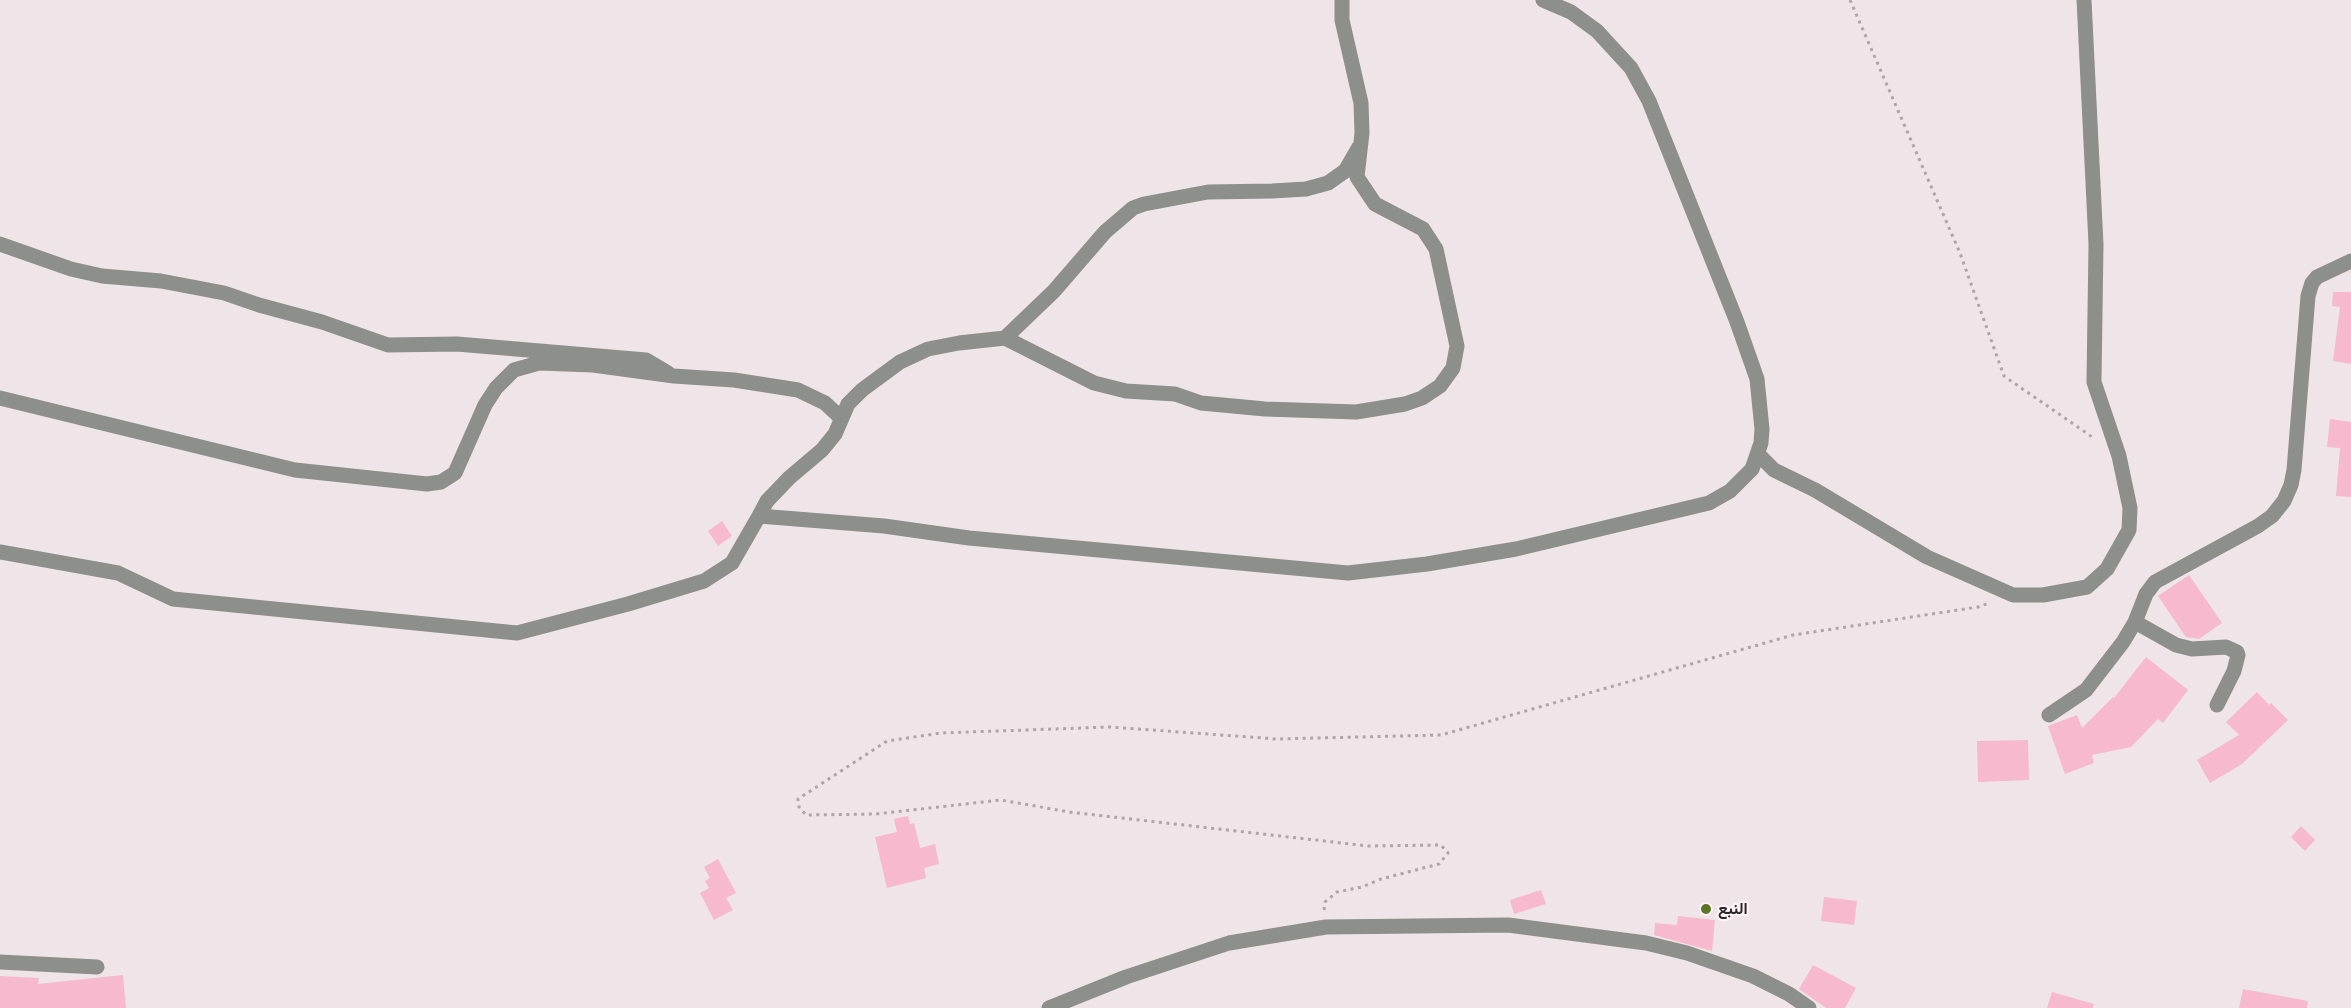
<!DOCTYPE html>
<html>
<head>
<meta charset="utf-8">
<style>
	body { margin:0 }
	canvas { display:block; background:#efe4e7 }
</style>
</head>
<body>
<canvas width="2351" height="1008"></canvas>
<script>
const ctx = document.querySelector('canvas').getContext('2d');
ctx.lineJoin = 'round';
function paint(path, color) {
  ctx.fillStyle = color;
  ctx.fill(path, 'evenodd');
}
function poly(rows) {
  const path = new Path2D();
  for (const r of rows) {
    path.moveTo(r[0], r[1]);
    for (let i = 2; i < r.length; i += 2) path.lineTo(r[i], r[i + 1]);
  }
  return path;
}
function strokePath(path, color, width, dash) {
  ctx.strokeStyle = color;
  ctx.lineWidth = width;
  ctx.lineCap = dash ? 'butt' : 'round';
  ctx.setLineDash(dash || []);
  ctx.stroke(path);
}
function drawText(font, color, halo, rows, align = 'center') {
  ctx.font = font + ' Montserrat,Vazirmatn,sans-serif';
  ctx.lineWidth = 4.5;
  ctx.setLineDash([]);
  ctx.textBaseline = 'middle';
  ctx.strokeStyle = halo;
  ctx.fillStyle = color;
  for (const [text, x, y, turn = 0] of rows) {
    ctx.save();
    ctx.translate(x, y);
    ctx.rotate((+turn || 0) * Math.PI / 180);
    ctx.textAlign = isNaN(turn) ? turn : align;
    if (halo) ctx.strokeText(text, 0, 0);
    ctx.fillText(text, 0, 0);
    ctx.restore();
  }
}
paint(poly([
	[2333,292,2351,292,2351,364,2333,361,2340,307,2332,306],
	[2330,419,2351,422,2351,497,2336,496,2340,448,2327,447],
	[722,521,732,536,718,546,708,531],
	[2189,575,2222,623,2199,639,2186,637,2158,596],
	[2146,657,2188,690,2163,723,2158,719,2131,747,2092,755,2094,763,2065,774,2048,726,2077,715,2082,728,2113,697,2114,698],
	[2257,692,2269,705,2271,703,2288,720,2242,764,2210,783,2197,760,2239,735,2226,722],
	[2028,740,2029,780,1978,782,1977,741],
	[908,816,910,824,914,823,920,848,935,844,939,864,924,868,926,878,887,888,875,837,897,832,894,819],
	[2301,826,2315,840,2305,851,2291,837],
	[718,859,736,893,726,898,733,910,714,920,700,893,709,888,705,881,710,878,704,867],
	[1541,890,1546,904,1514,914,1510,900],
	[1824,897,1857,901,1854,925,1821,921],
	[1678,916,1715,920,1712,951,1654,935,1655,923,1677,925],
	[1813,965,1856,988,1845,1008,1826,1008,1799,989],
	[123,975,126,1008,0,1008,0,976,39,978,38,984],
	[2243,989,2308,1001,2307,1008,2239,1008],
	[2052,992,2094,1004,2093,1008,2047,1008]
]), '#f6b9cd');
strokePath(poly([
	[1850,0,1960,253,2004,376,2095,439],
	[1324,910,1325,902,1337,892,1362,887,1381,879,1439,864,1448,853,1441,845,1368,846,1069,812,1001,800,876,814,806,815,799,807,798,799,887,741,941,733,1110,727,1277,739,1441,735,1793,635,1978,607,1989,603]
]), '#aea5a8', 3, [3, 4.5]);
strokePath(poly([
	[1342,0,1342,20,1361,103,1362,133,1357,177,1375,204,1423,229,1436,249,1457,346,1453,368,1440,386,1422,398,1405,404,1356,412,1265,409,1201,403,1175,394,1126,391,1094,383,1005,338,1054,291,1105,232,1133,208,1144,204,1208,192,1272,191,1306,189,1328,183,1345,171,1359,147],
	[0,244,71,269,102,276,161,281,224,293,259,305,322,322,388,345,457,344,646,360,668,373],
	[1005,338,959,343,928,349,900,362,862,390,848,404,835,434,822,450,789,478,767,501,759,516,884,526,969,538,1348,573,1427,564,1516,549,1709,503,1730,491,1752,469,1761,443,1762,429,1757,379,1737,322,1649,101,1631,68,1597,31,1571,12,1543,0],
	[0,398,295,470,427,484,441,482,455,473,485,405,496,388,514,370,539,363,593,365,674,376,734,380,798,390,825,403,841,418],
	[1758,454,1774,470,1815,490,1927,557,2013,595,2043,595,2087,587,2107,569,2129,530,2130,508,2119,456,2094,382,2096,244,2084,0],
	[0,552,118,573,173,599,517,633,628,604,704,581,732,563,759,516],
	[2135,622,2176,645,2192,649,2226,647,2237,652,2238,655,2234,671,2217,705],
	[2049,715,2086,690,2123,642,2135,622,2146,594,2155,582,2258,526,2272,516,2284,501,2291,485,2294,470,2308,296,2312,283,2317,277,2351,261],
	[0,962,97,967],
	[1049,1008,1126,977,1229,943,1326,927,1508,925,1646,943,1687,953,1753,976,1789,994,1809,1008]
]), '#8d8f8b', 15);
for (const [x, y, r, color] of [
	[1706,909,6,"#5b7426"]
]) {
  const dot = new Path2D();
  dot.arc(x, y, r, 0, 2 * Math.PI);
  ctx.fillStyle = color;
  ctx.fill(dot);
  strokePath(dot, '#fcf1f4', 2);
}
drawText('bold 16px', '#2a2627', '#fcf1f4', [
	["النبع",1718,909]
], 'left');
</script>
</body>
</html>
